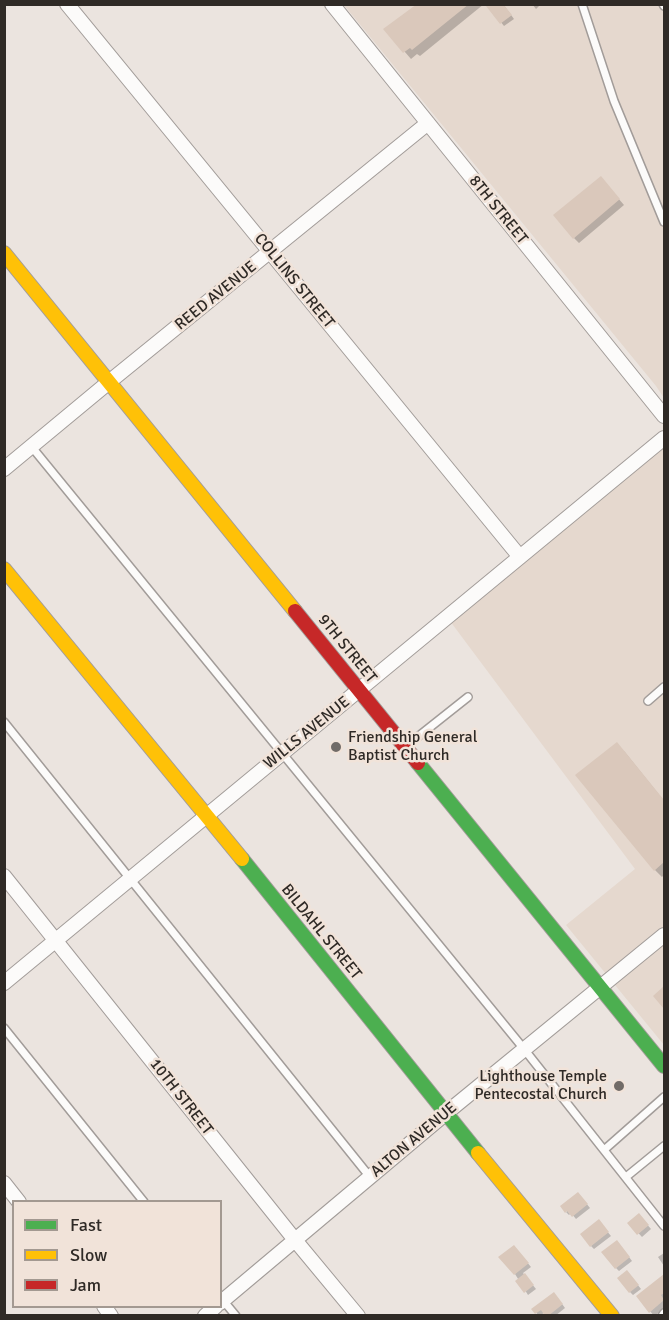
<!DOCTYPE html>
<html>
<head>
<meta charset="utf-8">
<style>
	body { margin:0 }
	#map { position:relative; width:669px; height:1320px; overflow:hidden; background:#ebe4df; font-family:Signika,sans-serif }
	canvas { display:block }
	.frame { position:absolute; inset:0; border:6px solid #2f2a26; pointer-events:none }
	.legend { position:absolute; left:12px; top:1200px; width:210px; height:108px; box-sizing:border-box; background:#f1e3d9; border:2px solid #a39991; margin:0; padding:8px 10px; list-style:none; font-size:18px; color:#2f2a26 }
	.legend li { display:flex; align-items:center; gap:12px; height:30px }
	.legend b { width:30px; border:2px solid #a39991 }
</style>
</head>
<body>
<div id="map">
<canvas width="669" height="1320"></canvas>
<div class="frame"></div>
<ul class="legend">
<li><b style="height:8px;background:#4caf50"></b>Fast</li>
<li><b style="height:8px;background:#ffc107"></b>Slow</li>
<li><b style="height:8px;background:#c62828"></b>Jam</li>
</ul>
</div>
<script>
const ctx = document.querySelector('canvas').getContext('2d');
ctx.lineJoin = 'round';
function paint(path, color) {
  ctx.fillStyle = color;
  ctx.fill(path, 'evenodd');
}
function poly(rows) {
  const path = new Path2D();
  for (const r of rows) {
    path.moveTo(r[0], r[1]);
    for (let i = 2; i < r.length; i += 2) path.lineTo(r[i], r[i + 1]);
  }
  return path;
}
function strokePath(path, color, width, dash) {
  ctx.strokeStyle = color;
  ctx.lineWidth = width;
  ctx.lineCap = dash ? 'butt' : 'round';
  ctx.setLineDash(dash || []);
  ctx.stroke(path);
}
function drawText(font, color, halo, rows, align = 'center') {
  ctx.font = font + ' Signika,sans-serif';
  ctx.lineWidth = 5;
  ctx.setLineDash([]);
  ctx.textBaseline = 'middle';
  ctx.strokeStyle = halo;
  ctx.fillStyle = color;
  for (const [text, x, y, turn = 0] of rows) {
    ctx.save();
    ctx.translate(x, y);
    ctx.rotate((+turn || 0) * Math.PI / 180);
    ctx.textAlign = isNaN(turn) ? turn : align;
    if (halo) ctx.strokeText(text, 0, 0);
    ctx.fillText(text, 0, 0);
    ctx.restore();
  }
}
paint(poly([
	[344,5,664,5,664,398,656,386],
	[664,447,664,1045,566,925,635,869,447,617]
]), '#e5d8ce');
paint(poly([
	[420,4,484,4,420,56,417,54,411,59,385,29],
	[503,4,514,19,504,26,488,6],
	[532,4,541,4,536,9],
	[605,183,624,205,579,243,574,238],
	[624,751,664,801,664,875,662,877,655,870],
	[581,1197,590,1208,576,1219,571,1213,569,1215,566,1212],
	[639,1215,651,1229,642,1237,629,1223],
	[601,1224,611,1236,594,1249,591,1246],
	[620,1245,632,1261,619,1271,616,1268],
	[517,1250,531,1267,523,1273,536,1289,528,1295,515,1274],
	[664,1253,664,1266,658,1257],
	[630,1275,641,1289,633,1295,630,1292],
	[664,1276,664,1309,654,1316,638,1296],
	[557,1297,565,1308,555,1316,546,1316,544,1313,539,1316,533,1309]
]), '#0003');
paint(poly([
	[417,4,469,4,412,50,410,48,403,53,383,29],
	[487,4,503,4,512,15,500,24,486,6],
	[601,176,620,199,573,239,553,215],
	[617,742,664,800,664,862,654,871,575,775],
	[664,986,664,1009,653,996],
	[578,1192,588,1204,572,1217,567,1211,565,1213,560,1206],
	[639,1213,649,1225,637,1235,627,1223],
	[599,1219,609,1232,590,1247,580,1234],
	[617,1240,630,1257,615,1269,601,1252],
	[514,1245,529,1263,514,1275,498,1257],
	[627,1270,639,1285,629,1293,617,1278],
	[525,1273,534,1285,524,1293,515,1281],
	[664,1274,664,1293,661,1295,664,1300,649,1313,636,1296],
	[554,1292,563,1304,548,1316,545,1316,541,1310,535,1314,531,1309]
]), '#dac8bb');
const lane = poly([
	[582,4,614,101,664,222],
	[663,4,664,6],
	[31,446,524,1049,664,1226],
	[648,701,664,687],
	[4,722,370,1177],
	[405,747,468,697],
	[4,1028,144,1202],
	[604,1150,664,1097],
	[626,1177,664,1146],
	[222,1299,236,1316],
	[662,1316,664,1313]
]);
const street = poly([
	[67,4,520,557],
	[332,4,664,416],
	[4,469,109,382,428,123],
	[4,876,295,1240,358,1316],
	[4,983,664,438],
	[4,1183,19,1202],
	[220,1303,445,1114,664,935],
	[104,1306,111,1316],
	[205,1316,216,1306]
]);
const fast = poly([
	[418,763,664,1066],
	[242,859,478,1153]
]);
const slow = poly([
	[4,253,295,611],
	[4,569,242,859],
	[478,1153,612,1316]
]);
const jam = poly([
	[295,611,418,763]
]);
strokePath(lane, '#a29c99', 10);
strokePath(street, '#a29c99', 16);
strokePath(fast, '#a29c99', 16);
strokePath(slow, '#a29c99', 16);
strokePath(jam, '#a29c99', 16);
strokePath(lane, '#fcfbfa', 7);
strokePath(street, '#fcfbfa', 14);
strokePath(fast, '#4caf50', 14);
strokePath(slow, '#ffc107', 14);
strokePath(jam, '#c62828', 14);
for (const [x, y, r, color] of [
	[336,747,6,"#716b67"],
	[619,1086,6,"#716b67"]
]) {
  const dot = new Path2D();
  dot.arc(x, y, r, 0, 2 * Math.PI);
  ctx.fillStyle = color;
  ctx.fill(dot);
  strokePath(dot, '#f1e3d9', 2);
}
drawText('16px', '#2f2a26', '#f1e3d9', [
	["8TH STREET",498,210,51],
	["COLLINS STREET",294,281,51],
	["REED AVENUE",216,296,-39],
	["9TH STREET",347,649,51],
	["WILLS AVENUE",307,733,-39],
	["BILDAHL STREET",321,932,51],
	["10TH STREET",181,1097,52],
	["ALTON AVENUE",414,1140,-40]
]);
drawText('16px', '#2f2a26', '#f1e3d9', [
	["Friendship General",348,738],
	["Baptist Church",348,756],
	["Lighthouse Temple",607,1077,"right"],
	["Pentecostal Church",607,1095,"right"]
], 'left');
</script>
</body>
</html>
